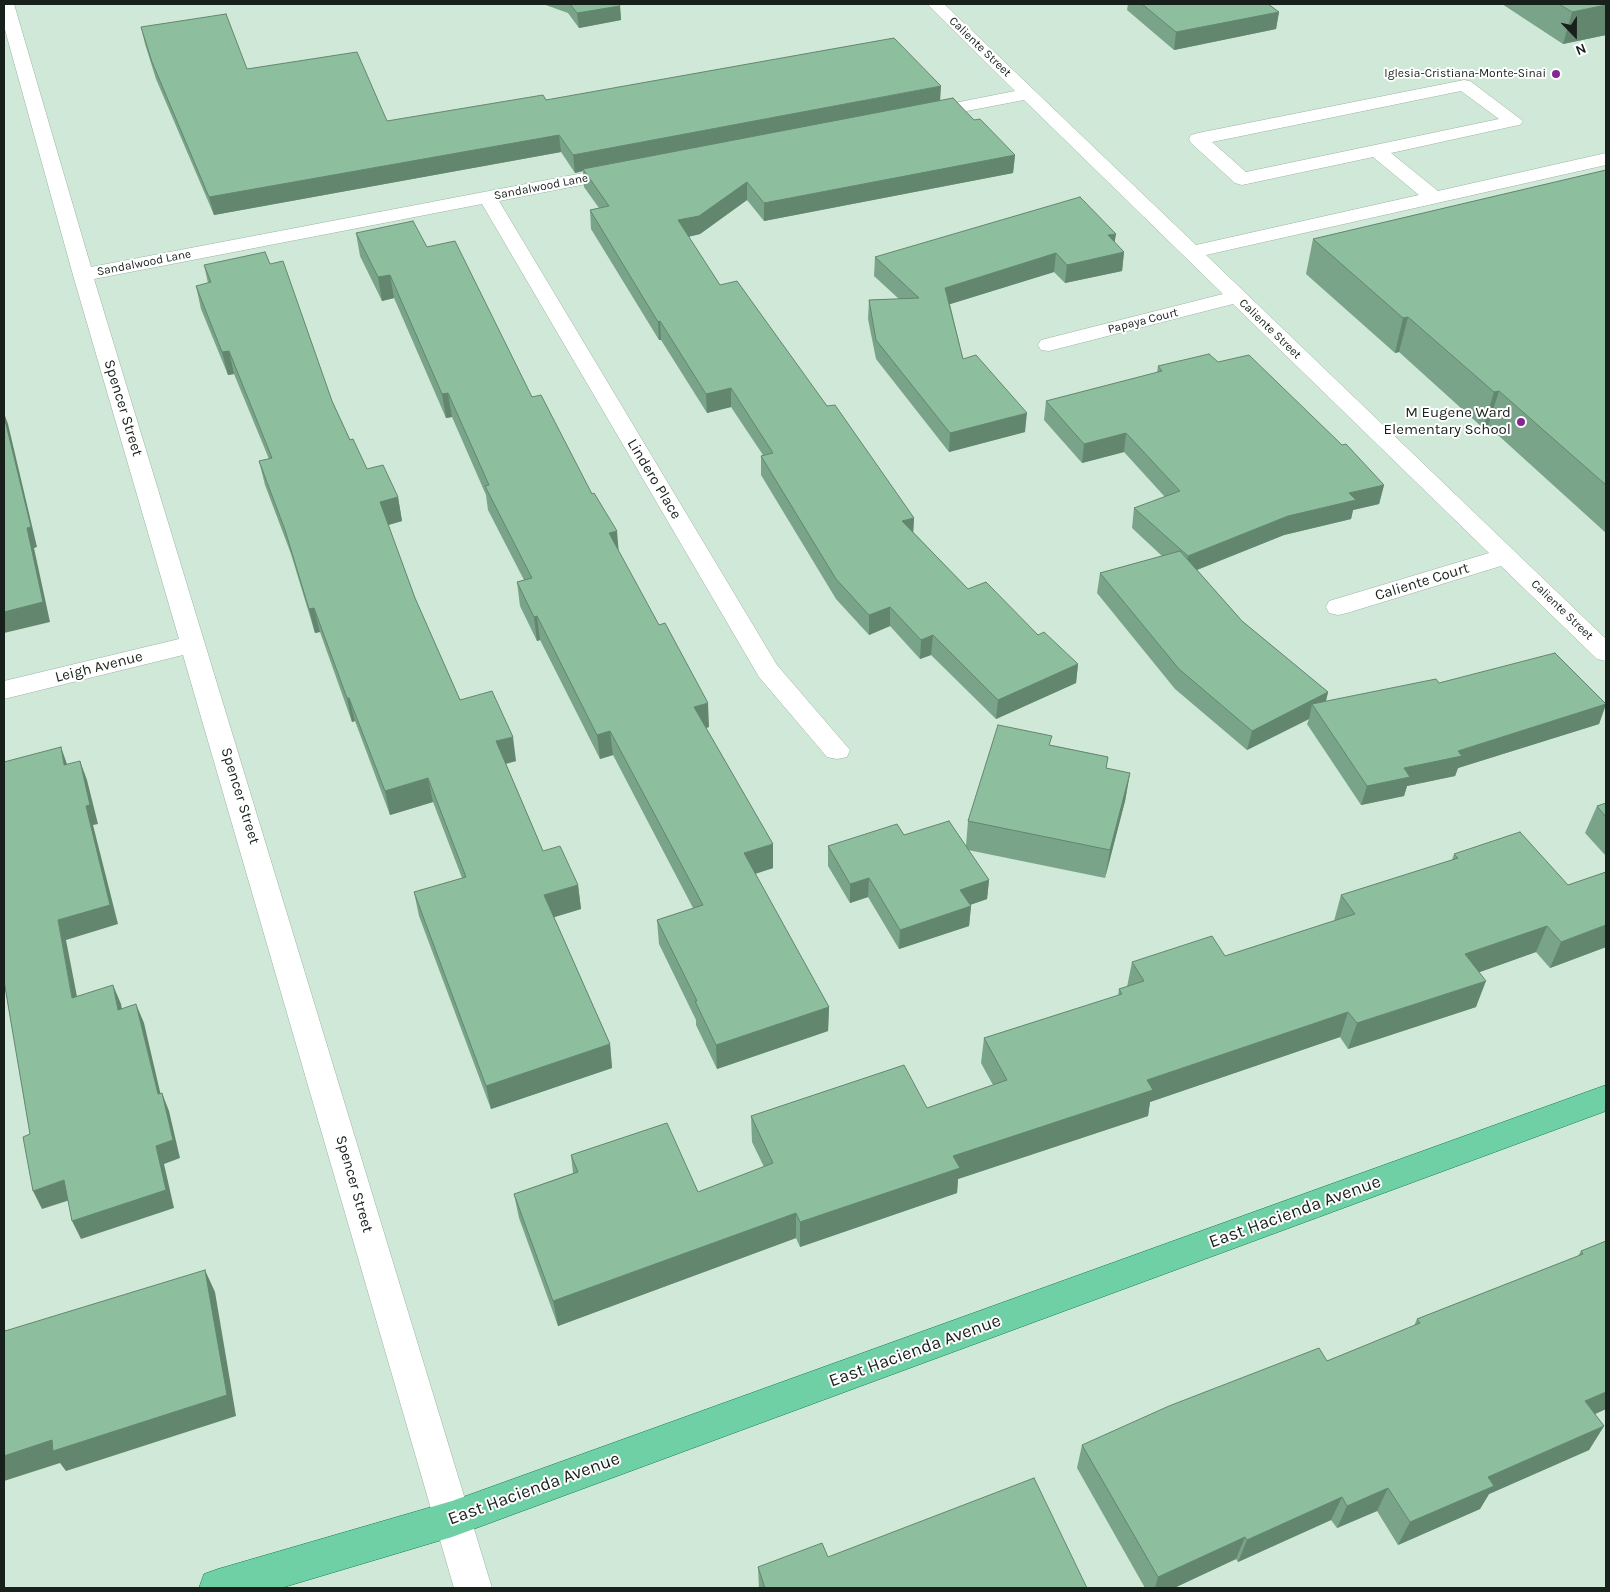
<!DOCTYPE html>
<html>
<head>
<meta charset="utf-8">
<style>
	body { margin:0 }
	#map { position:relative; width:1610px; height:1592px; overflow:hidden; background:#cfe8d7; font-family:Karla,sans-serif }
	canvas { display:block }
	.frame { position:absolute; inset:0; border:5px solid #17201a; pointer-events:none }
	.north { position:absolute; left:1550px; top:10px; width:50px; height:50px; -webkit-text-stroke:4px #fff; paint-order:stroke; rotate:158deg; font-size:14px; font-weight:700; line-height:20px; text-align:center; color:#17201a }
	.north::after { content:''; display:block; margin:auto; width:18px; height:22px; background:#17201a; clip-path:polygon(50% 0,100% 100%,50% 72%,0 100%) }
</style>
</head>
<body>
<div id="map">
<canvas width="1610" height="1592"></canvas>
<div class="frame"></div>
<div class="north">N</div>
</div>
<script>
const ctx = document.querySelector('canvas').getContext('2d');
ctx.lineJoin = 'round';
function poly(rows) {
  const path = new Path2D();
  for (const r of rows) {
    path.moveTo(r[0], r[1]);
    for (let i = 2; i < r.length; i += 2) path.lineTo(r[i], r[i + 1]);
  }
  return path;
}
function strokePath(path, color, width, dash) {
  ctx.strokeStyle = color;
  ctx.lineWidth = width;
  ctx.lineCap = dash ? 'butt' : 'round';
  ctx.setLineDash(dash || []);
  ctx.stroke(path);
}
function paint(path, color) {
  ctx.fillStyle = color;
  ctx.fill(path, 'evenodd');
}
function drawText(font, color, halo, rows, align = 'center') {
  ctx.font = font + ' Karla,sans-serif';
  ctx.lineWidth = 4;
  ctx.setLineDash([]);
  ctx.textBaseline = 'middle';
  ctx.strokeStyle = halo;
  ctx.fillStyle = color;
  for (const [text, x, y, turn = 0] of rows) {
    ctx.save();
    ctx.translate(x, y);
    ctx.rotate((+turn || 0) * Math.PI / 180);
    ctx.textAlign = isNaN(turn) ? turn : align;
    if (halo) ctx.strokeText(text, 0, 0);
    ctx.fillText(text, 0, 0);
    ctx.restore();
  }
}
const minor = poly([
	[4,4,14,4,91,267,620,166,627,168,630,172,627,176,499,201,777,665,850,750,847,757,837,759,827,757,759,677,482,204,94,279,492,1588,454,1588,183,655,4,699,4,681,179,639,73,275,4,26,4,4],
	[927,4,944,4,1196,245,1419,195,1373,157,1242,185,1235,183,1191,143,1189,139,1191,135,1198,133,1464,80,1470,81,1523,121,1520,125,1514,126,1391,153,1438,191,1606,153,1606,165,1206,255,1606,639,1606,661,1597,659,1501,566,1347,613,1338,615,1329,613,1326,607,1329,601,1489,553,1233,304,1049,351,1041,350,1038,345,1041,340,1223,294,1024,100,925,119,919,118,916,114,919,110,1015,91,927,4],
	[1461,91,1499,119,1246,172,1212,142,1461,91]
]);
const major = poly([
	[1606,1085,1606,1111,452,1537,281,1588,199,1588,204,1574,218,1569,452,1501,1606,1085]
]);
strokePath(minor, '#9bb3a3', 1);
strokePath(major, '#127d4d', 1);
paint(minor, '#fff');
paint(major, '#6fcfa5');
paint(poly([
	[543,4,619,4,620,6,621,20,579,28,568,13],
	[1128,4,1268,4,1279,12,1276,29,1174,50,1127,10],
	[1502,4,1606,4,1606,35,1563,44],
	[141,27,247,69,387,121,546,100,940,101,974,120,1015,155,1013,173,764,221,747,200,700,234,688,237,720,285,827,406,914,518,913,532,968,589,1038,635,1078,664,1076,683,996,719,931,655,920,659,890,626,869,635,836,599,761,475,761,456,763,455,731,407,707,413,661,340,659,340,591,229,590,210,599,208,584,187,583,171,575,173,561,152,214,215,156,79,145,44],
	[1606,170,1606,533,1488,426,1483,428,1399,352,1395,353,1306,274,1313,239],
	[356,233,427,247,532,397,618,550,709,727,706,728,773,844,773,868,755,874,829,1007,828,1031,717,1069,696,1025,696,1020,659,944,657,920,693,908,613,755,600,759,540,640,537,641,520,606,517,582,524,580,488,510,486,495,452,417,446,418,394,298,382,301,360,256],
	[1116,234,1114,242,1124,252,1122,271,1065,283,1054,272,950,304,963,359,1025,432,949,452,876,359,868,319,869,300,899,299,874,276,875,257],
	[204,265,332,401,350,440,367,469,398,497,402,521,388,525,415,598,460,700,516,761,506,764,543,851,578,885,581,909,554,917,610,1044,612,1068,491,1109,419,916,414,892,462,878,433,802,390,815,355,721,352,722,320,632,315,633,291,554,265,485,259,461,269,459,234,374,228,375,201,309,196,286,208,283],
	[1218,362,1342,445,1384,485,1379,504,1353,510,1351,519,1284,535,1197,570,1242,621,1328,692,1326,702,1439,683,1606,704,1599,724,1458,768,1455,776,1407,786,1404,796,1361,805,1307,724,1309,719,1247,750,1175,689,1097,593,1100,573,1162,556,1132,528,1134,508,1165,497,1124,452,1082,463,1044,420,1046,401,1157,373,1158,366],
	[1051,745,1108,757,1106,768,1130,773,1125,801,1105,878,968,850,989,880,987,899,970,905,971,906,969,926,899,949,868,897,850,903,828,866,828,846,904,835,966,845,968,821],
	[1606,803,1606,856,1585,833,1597,806],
	[1454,854,1568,885,1606,872,1606,947,1550,968,1536,952,1479,972,1476,1007,1348,1049,1340,1037,1150,1102,1148,1116,958,1179,957,1193,800,1247,796,1238,558,1326,519,1218,514,1194,573,1173,571,1155,698,1192,764,1167,752,1142,751,1116,927,1108,993,1085,981,1063,984,1038,1118,996,1119,989,1127,987,1132,962,1225,956,1334,921,1341,895,1452,860],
	[1606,1241,1606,1409,1595,1414,1604,1426,1589,1450,1489,1494,1480,1509,1398,1545,1377,1511,1337,1528,1331,1520,1238,1562,1236,1559,1174,1588,1145,1588,1077,1468,1082,1445,1327,1361,1414,1326,1417,1319,1578,1256,1581,1251],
	[828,1557,1087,1588,759,1588,758,1567]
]), '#79a489');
paint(poly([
	[1606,5,1606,35,1563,44,1572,12],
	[620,6,621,20,579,28,577,13],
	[1279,12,1276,29,1174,50,1176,32],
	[941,86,940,103,583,169,583,171,575,173,573,155],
	[559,135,561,152,214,215,209,197],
	[1015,155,1013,173,764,221,764,203],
	[747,182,747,200,700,234,679,239,678,220],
	[1116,234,1113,252,1108,235],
	[1124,252,1122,271,1065,283,1067,265],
	[1056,253,1054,272,944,306,945,288],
	[390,275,394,298,382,301,378,277],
	[1408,317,1399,352,1395,353,1403,318],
	[660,321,661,340,659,340,658,322],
	[229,351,234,374,228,375,222,352],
	[731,388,731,407,707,413,706,394],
	[1499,391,1488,426,1483,428,1494,392],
	[448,393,452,417,446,418,442,394],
	[4,413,8,424,37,547,34,548,50,622,4,633,4,612,27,528,4,419],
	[1027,413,1025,432,949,452,950,433],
	[1126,433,1124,452,1082,463,1084,444],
	[1384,485,1379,504,1353,510,1351,519,1284,535,1184,575,1188,556,1288,516,1349,493],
	[398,497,402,521,385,526,380,502],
	[914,518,913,537,902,521],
	[617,531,619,555,609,533],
	[890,607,890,626,869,635,869,615],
	[314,608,320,632,315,633,309,609],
	[537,616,540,640,537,641,534,617],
	[933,635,931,655,920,659,921,640],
	[1078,664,1076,683,996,719,998,700],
	[1328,692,1323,711,1312,704,1309,719,1247,750,1252,731],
	[347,698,349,698,355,721,352,722],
	[708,703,709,727,695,731,694,707],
	[1606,704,1599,724,1458,768,1455,776,1407,786,1404,796,1361,805,1367,786,1404,768],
	[610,731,613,755,600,759,597,735],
	[513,737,516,761,500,765,496,741],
	[61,747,68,767,64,765],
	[80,761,87,780,98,824,93,825,118,924,66,940,81,1017,72,998,58,920],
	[1130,773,1125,801,1105,878,1110,850],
	[428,778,433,802,390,815,385,791],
	[773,844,773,868,745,877,744,853],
	[869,878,868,897,850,903,850,884],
	[989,880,987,899,958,909,960,890],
	[578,885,581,909,548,919,544,895],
	[971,906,969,926,899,949,900,930],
	[1606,925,1606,947,1550,968,1561,942],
	[1547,926,1536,952,1455,981,1465,954],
	[1486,981,1476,1007,1348,1049,1357,1023],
	[113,985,121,1004,126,1029,118,1010],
	[136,1004,144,1023,165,1113,158,1094],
	[829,1007,828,1031,717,1069,716,1045],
	[1348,1012,1340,1037,1150,1102,1148,1116,958,1179,957,1193,800,1247,800,1222,953,1156,1147,1080],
	[610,1044,612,1068,491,1109,486,1086],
	[162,1093,169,1111,180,1158,164,1164,174,1208,81,1239,72,1221,156,1146],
	[64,1180,73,1199,42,1209,33,1191],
	[796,1213,796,1238,558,1326,553,1301],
	[205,1270,215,1292,236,1416,66,1471,60,1463,4,1481,4,1456],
	[1606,1392,1606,1409,1570,1425,1585,1401],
	[1604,1426,1589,1450,1489,1494,1480,1509,1398,1545,1410,1522,1488,1477],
	[1388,1488,1377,1511,1337,1528,1347,1506],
	[1342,1497,1331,1520,1238,1562,1247,1540],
	[1245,1537,1236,1559,1174,1588,1155,1588,1158,1577]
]), '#63866f');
const building = poly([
	[570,4,619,4,620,6,577,13,570,4],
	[1142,4,1268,4,1279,12,1176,32,1142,4],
	[1559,4,1606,4,1606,5,1572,12,1559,4],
	[226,14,247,69,357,52,387,121,543,95,546,100,894,38,941,86,573,155,559,135,209,197,152,62,141,27,226,14],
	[953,98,974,120,980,119,1015,155,764,203,747,182,699,216,678,220,720,285,737,281,827,406,835,405,914,518,902,521,968,589,986,582,1038,635,1044,632,1078,664,998,700,933,635,921,640,890,607,869,615,836,579,761,456,773,453,731,388,706,394,660,321,658,322,590,210,609,206,583,169,953,98],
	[1606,170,1606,485,1499,391,1494,392,1408,317,1403,318,1313,239,1606,170],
	[1080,197,1116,234,1108,235,1124,252,1067,265,1056,253,945,288,963,359,976,355,1027,413,950,433,876,340,869,300,919,298,875,257,1080,197],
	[413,221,427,247,455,241,532,397,541,395,592,494,594,493,617,531,609,533,659,625,665,623,708,703,694,707,773,844,744,853,829,1007,716,1045,695,1001,697,1001,657,920,703,905,610,731,597,735,537,616,534,617,517,582,532,578,485,486,489,485,448,393,442,394,390,275,378,277,356,233,413,221],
	[265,252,270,264,283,261,332,401,350,440,353,439,367,469,383,465,398,497,380,502,415,598,460,700,492,691,513,737,496,741,543,851,560,846,578,885,544,895,610,1044,486,1086,414,892,466,877,428,778,385,791,349,698,347,698,314,608,309,609,285,530,259,461,272,458,229,351,222,352,196,286,211,282,204,265,265,252],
	[1209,354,1218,362,1249,355,1342,445,1346,444,1384,485,1349,493,1356,500,1288,516,1188,556,1134,508,1180,491,1126,433,1084,444,1046,401,1162,371,1158,366,1209,354],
	[4,416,31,527,27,528,43,602,4,612,4,416],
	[1180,551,1242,621,1328,692,1252,731,1179,669,1100,573,1180,551],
	[1555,653,1606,704,1458,751,1462,756,1404,768,1410,777,1367,786,1312,704,1436,679,1439,683,1555,653],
	[998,725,1052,736,1049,745,1108,757,1106,768,1130,773,1110,850,968,821,998,725],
	[61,747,64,765,80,761,90,805,86,806,110,905,58,920,72,998,113,985,118,1010,136,1004,158,1094,162,1093,173,1140,156,1146,166,1190,72,1221,64,1180,33,1191,23,1137,30,1134,4,981,4,762,61,747],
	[1606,803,1606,817,1597,806,1606,803],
	[949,821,989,880,960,890,971,906,900,930,869,878,850,884,828,846,897,824,904,835,949,821],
	[1520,832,1568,885,1606,872,1606,925,1561,942,1547,926,1465,954,1486,981,1357,1023,1348,1012,1147,1080,1153,1090,953,1156,960,1168,800,1222,796,1213,553,1301,514,1194,578,1172,571,1155,667,1123,698,1192,773,1163,751,1116,904,1065,927,1108,1007,1080,984,1038,1122,994,1119,989,1144,981,1132,962,1212,936,1225,956,1355,914,1341,895,1458,858,1454,854,1520,832],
	[1606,1241,1606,1392,1585,1401,1604,1426,1488,1477,1494,1486,1410,1522,1388,1488,1347,1506,1342,1497,1247,1540,1245,1537,1158,1577,1082,1445,1169,1406,1319,1348,1327,1361,1420,1323,1417,1319,1583,1254,1581,1251,1606,1241],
	[205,1270,227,1395,53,1451,52,1440,4,1456,4,1327,5,1331,205,1270],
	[1034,1478,1087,1588,765,1588,758,1567,822,1543,828,1557,1034,1478]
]);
paint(building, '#8dbf9f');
strokePath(building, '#63866f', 1);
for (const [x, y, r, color] of [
	[1556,74,5,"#842792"],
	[1521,422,5,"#842792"]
]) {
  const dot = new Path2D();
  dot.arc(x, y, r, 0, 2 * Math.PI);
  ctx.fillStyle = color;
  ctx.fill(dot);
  strokePath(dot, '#fff', 2);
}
drawText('12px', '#17201a', '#fff', [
	["Caliente Street",980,47,44],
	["Sandalwood Lane",541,187,-11],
	["Sandalwood Lane",144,263,-11],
	["Papaya Court",1143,321,-14],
	["Caliente Street",1270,329,44],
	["Caliente Street",1562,610,44]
]);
drawText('12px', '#17201a', '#fff', [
	["Iglesia-Cristiana-Monte-Sinai",1546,74]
], 'right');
drawText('15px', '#17201a', '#fff', [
	["Spencer Street",123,408,73],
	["Lindero Place",654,479,59],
	["Caliente Court",1422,582,-17],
	["Leigh Avenue",99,667,-14],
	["Spencer Street",240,796,73],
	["Spencer Street",354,1184,74]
]);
drawText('15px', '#17201a', '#fff', [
	["M Eugene Ward",1511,413],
	["Elementary School",1511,430]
], 'right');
drawText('18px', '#17201a', '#fff', [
	["East Hacienda Avenue",1295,1212,-20],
	["East Hacienda Avenue",915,1351,-20],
	["East Hacienda Avenue",534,1489,-20]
]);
</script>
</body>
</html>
